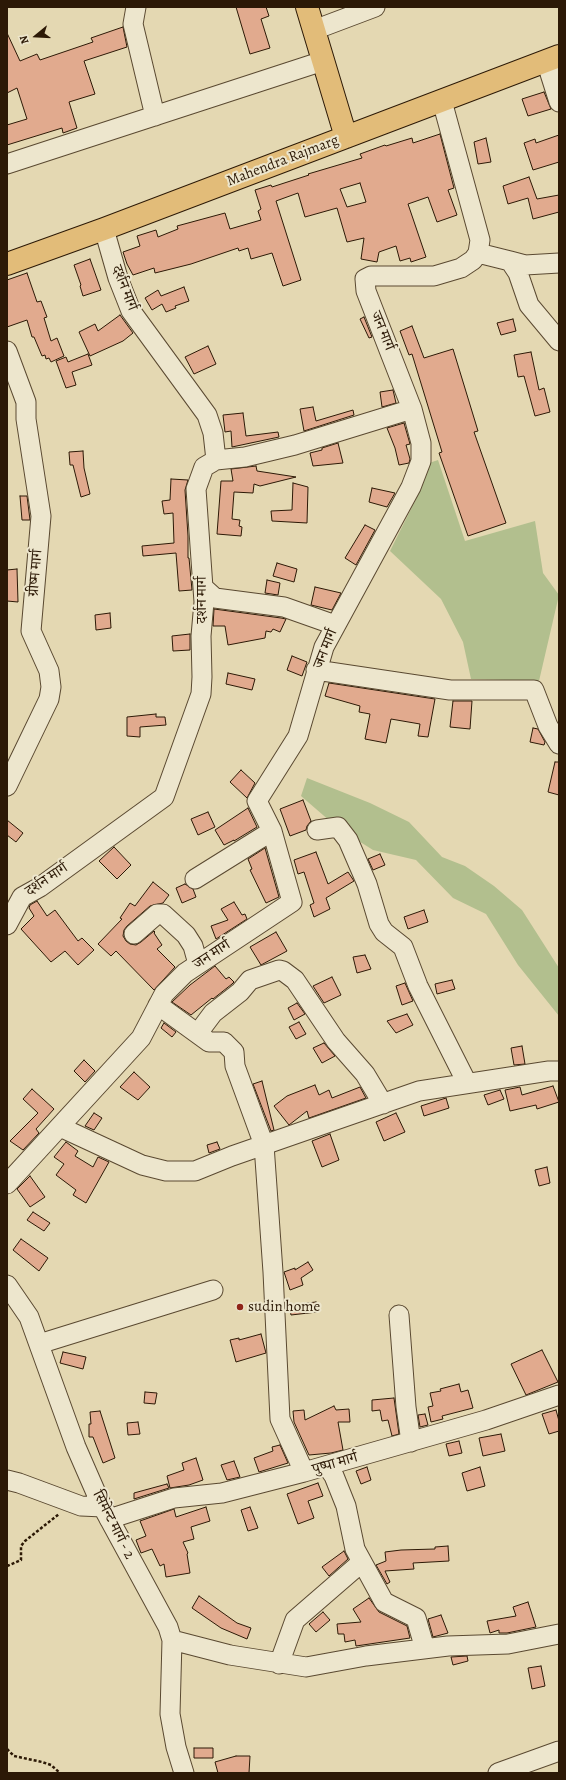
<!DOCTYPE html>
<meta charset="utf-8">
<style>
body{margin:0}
#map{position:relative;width:566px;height:1780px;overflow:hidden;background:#e4d8b2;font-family:Alegreya,serif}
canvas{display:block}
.frame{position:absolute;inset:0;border:8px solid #2c1906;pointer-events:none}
.north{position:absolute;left:16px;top:16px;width:40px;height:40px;-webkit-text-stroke:3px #ede6cd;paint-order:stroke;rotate:252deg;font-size:11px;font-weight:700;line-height:16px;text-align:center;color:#2c1906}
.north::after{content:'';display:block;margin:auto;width:14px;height:18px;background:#2c1906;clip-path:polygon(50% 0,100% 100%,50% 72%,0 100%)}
</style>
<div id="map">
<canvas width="566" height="1780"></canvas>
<div class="frame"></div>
<div class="north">N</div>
</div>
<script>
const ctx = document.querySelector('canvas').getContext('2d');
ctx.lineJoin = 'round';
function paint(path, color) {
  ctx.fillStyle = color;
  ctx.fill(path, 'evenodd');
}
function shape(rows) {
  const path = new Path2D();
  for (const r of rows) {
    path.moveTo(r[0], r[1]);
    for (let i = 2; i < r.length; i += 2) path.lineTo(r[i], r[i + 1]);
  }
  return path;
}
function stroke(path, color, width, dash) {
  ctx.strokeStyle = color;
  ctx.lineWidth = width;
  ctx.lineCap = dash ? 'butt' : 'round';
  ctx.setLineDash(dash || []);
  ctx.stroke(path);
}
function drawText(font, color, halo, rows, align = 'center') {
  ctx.font = font + ' Alegreya,"Noto Serif Devanagari",serif';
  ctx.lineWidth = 4;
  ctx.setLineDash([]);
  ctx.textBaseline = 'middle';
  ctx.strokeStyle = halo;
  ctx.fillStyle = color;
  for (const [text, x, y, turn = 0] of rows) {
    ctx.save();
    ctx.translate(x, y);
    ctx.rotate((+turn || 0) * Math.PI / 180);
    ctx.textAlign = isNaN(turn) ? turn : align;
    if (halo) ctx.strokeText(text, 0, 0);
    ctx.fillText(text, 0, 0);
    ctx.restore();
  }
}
paint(shape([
 [438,460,465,541,535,521,543,573,559,595,539,681,471,679,463,642,441,599,390,551,418,495,426,464],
 [307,778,370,803,409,822,442,857,465,866,494,886,522,910,559,968,559,1016,518,965,486,914,453,898,416,860,373,850,338,828,301,796]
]), '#b2bf8e');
const building = shape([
 [236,7,266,7,269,16,261,19,270,48,250,54,236,7],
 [123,27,127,47,84,61,95,94,69,102,77,128,63,133,62,128,7,145,7,125,27,119,17,88,7,93,7,33,20,61,37,54,40,60,93,42,91,38,123,27],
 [544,92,551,109,528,116,522,99,544,92],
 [440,134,454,188,448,190,457,215,437,222,428,197,408,204,426,257,411,262,410,258,400,261,396,246,379,252,377,262,361,259,364,238,347,242,337,208,305,217,298,193,276,201,301,280,283,286,272,253,251,259,248,248,239,251,238,248,191,264,155,273,154,268,133,275,127,264,123,252,140,246,137,236,156,230,158,237,178,229,177,226,225,213,230,229,261,220,258,211,261,209,255,190,271,185,272,187,309,175,308,174,362,158,360,154,385,145,386,146,412,138,413,143,440,134],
 [360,183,366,202,347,207,340,189,360,183],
 [559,135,559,162,533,170,524,143,535,139,536,143,559,135],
 [486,138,491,162,478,164,474,142,486,138],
 [529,177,537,199,559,195,559,212,533,219,528,198,508,204,503,186,529,177],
 [90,259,101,290,83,296,80,286,81,285,74,265,90,259],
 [27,273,37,302,41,301,47,317,44,318,51,341,57,338,64,356,51,362,49,358,46,359,45,355,42,356,34,337,32,337,27,320,7,327,7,280,27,273],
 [184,287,189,301,175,306,176,308,166,312,162,304,152,310,145,298,158,290,161,296,184,287],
 [120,315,133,333,123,341,90,356,79,332,95,324,98,331,120,315],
 [364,317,372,337,369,338,360,319,364,317],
 [513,319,516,331,501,335,497,323,513,319],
 [412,326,424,358,453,349,478,431,474,432,506,523,468,536,439,453,442,452,412,354,409,355,400,331,412,326],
 [208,346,216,364,194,374,185,357,208,346],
 [531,352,539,390,544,388,550,412,535,416,524,376,518,377,514,355,531,352],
 [88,354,92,365,72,372,76,385,66,388,56,361,66,357,68,362,88,354],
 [393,390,396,403,382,407,380,392,393,390],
 [313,407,316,421,353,410,354,415,304,431,300,409,313,407],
 [243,413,246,436,278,432,279,437,232,447,231,431,225,432,223,415,243,413],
 [404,423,410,444,406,445,410,459,409,463,399,465,395,448,387,428,404,423],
 [338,443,343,463,313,466,310,453,322,450,322,448,338,443],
 [83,451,84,468,90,494,81,497,73,465,70,465,69,452,83,451],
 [256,466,257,471,296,477,260,486,254,484,253,493,234,492,232,519,240,520,239,526,242,527,241,536,217,534,221,481,233,481,231,469,256,466],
 [171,479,188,480,185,490,188,536,188,558,189,558,192,590,179,591,176,553,143,556,142,546,174,543,173,513,164,514,162,501,170,500,171,479],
 [293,483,308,487,307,523,272,521,271,511,292,510,293,483],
 [372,488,395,493,387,507,369,502,372,488],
 [20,496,27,496,30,520,22,520,20,496],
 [365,525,375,530,356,565,345,558,365,525],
 [277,563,297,569,294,582,273,576,277,563],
 [17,569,18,602,7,601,7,570,17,569],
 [267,580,280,583,278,595,265,593,267,580],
 [315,587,341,593,332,610,311,605,315,587],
 [214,609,281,618,286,619,280,632,273,629,271,632,266,631,265,638,228,645,225,626,213,626,214,609],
 [110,613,111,628,96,630,95,615,110,613],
 [190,634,190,650,173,651,172,636,190,634],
 [292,656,307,662,302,676,287,670,292,656],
 [228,673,255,679,252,690,226,684,228,673],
 [329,683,435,699,428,737,418,736,420,724,391,719,386,743,365,739,370,714,359,712,360,706,325,696,329,683],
 [453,701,472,701,470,729,450,727,453,701],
 [156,714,156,717,165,717,166,725,140,727,140,737,127,736,127,717,156,714],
 [533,728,538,729,545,742,544,745,530,742,533,728],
 [555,762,559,762,559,795,548,792,555,762],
 [241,770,255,783,247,798,230,782,241,770],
 [303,800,311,821,307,826,306,830,290,836,280,809,303,800],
 [248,808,257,827,234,841,234,840,224,845,215,830,248,808],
 [208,812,215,827,198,835,191,819,208,812],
 [7,820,23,833,16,842,7,835,7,820],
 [114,847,131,865,117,879,99,861,114,847],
 [265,848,279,897,266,903,250,870,252,869,248,859,265,848],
 [316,852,328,884,348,872,354,881,326,898,330,909,314,917,310,905,314,903,304,872,298,874,294,860,316,852],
 [380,854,385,865,373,870,368,859,380,854],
 [153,882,169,895,163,903,150,906,127,926,124,930,123,936,126,941,130,944,136,945,141,942,154,931,155,932,154,933,162,945,157,949,175,967,154,990,116,951,111,956,98,944,122,919,120,918,130,903,135,906,153,882],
 [185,884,193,889,196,897,182,903,176,888,185,884],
 [37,901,47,916,55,910,78,941,82,938,94,950,78,965,65,951,51,962,21,929,34,916,29,908,30,905,37,901],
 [234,902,242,915,245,914,247,919,216,939,211,926,228,920,221,909,234,902],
 [424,910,428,922,408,929,404,917,424,910],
 [276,932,287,951,261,965,250,947,276,932],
 [365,955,371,969,357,973,353,957,365,955],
 [215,966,226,979,229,977,234,982,232,984,213,999,212,998,191,1015,172,1002,190,985,215,966],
 [332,977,341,995,324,1003,313,986,332,977],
 [452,980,455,989,437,994,435,984,452,980],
 [405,983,413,1001,402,1005,396,986,405,983],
 [297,1003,305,1014,294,1020,288,1008,297,1003],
 [407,1014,413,1025,396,1033,387,1021,407,1014],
 [299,1022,306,1034,296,1039,289,1027,299,1022],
 [164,1023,176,1032,172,1037,161,1028,164,1023],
 [324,1043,335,1056,322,1063,313,1048,324,1043],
 [522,1046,525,1064,514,1065,511,1048,522,1046],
 [84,1060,95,1071,85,1082,74,1071,84,1060],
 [134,1072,150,1087,138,1100,120,1087,134,1072],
 [262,1081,274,1130,271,1131,253,1084,262,1081],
 [315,1085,319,1095,329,1090,332,1098,360,1087,366,1098,309,1118,307,1111,289,1125,274,1106,287,1096,315,1085],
 [553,1086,559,1102,537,1109,536,1105,510,1111,505,1090,520,1087,522,1095,553,1086],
 [32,1089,54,1109,36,1129,39,1133,23,1150,10,1141,38,1113,23,1099,32,1089],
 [500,1090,504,1099,488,1105,484,1095,500,1090],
 [446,1098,449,1108,424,1116,421,1106,446,1098],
 [94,1113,102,1118,94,1130,85,1126,94,1113],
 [396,1113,405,1132,384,1141,376,1122,396,1113],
 [330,1134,339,1160,322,1167,312,1141,330,1134],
 [66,1142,78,1151,75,1156,93,1167,98,1157,109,1162,86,1203,73,1195,76,1190,56,1175,64,1164,54,1157,66,1142],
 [217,1142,220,1149,209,1153,207,1145,217,1142],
 [547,1167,550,1183,539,1186,535,1170,547,1167],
 [30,1176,45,1197,30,1207,17,1189,30,1176],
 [33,1212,50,1223,44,1231,27,1220,33,1212],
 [21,1239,48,1258,39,1271,13,1250,21,1239],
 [308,1262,313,1270,301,1278,303,1285,290,1290,284,1272,295,1268,295,1270,308,1262],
 [316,1302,317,1312,291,1315,289,1305,316,1302],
 [261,1334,266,1353,236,1362,230,1340,239,1338,239,1340,261,1334],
 [542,1350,558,1382,526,1395,511,1364,542,1350],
 [63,1352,86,1357,83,1369,60,1363,63,1352],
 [459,1384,461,1392,468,1390,473,1408,442,1416,443,1419,431,1422,428,1407,433,1406,430,1393,441,1391,440,1389,459,1384],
 [145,1392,157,1393,155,1404,144,1403,145,1392],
 [394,1398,399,1434,392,1436,388,1420,382,1421,380,1410,372,1411,372,1400,394,1398],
 [334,1406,336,1410,349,1409,350,1422,338,1422,343,1450,331,1453,309,1455,294,1422,293,1411,304,1410,305,1420,334,1406],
 [556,1410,559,1421,559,1431,549,1434,542,1414,556,1410],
 [100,1411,115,1458,103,1463,93,1437,89,1437,89,1424,91,1424,90,1412,100,1411],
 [425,1414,428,1425,420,1427,418,1415,425,1414],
 [138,1422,140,1434,128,1435,127,1423,138,1422],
 [501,1434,505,1451,483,1456,479,1438,501,1434],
 [459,1441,462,1453,449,1456,446,1444,459,1441],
 [280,1445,288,1463,259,1472,254,1458,273,1451,272,1447,280,1445],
 [196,1458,203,1480,189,1485,170,1488,167,1476,184,1470,182,1463,196,1458],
 [234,1461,240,1477,227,1480,221,1465,234,1461],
 [367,1467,371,1480,361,1484,356,1471,367,1467],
 [480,1467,485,1486,467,1491,462,1473,480,1467],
 [318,1483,323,1496,308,1501,314,1518,298,1524,287,1494,318,1483],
 [167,1484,169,1488,134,1499,134,1493,167,1484],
 [206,1507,210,1521,191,1527,194,1539,183,1542,188,1553,187,1554,190,1573,166,1577,164,1564,160,1566,152,1549,141,1553,136,1540,146,1536,140,1521,174,1509,176,1517,206,1507],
 [250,1507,258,1528,248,1531,241,1510,250,1507],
 [448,1546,449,1561,413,1563,414,1569,385,1571,390,1582,387,1584,376,1565,386,1561,385,1552,401,1550,435,1549,435,1547,448,1546],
 [344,1551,348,1559,329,1576,322,1567,344,1551],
 [199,1596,237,1623,251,1628,247,1639,221,1628,192,1608,199,1596],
 [369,1598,379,1612,407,1626,410,1638,356,1646,355,1640,345,1642,344,1634,338,1634,337,1624,361,1622,353,1609,369,1598],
 [528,1602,536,1627,507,1633,499,1633,499,1630,490,1633,487,1621,516,1616,513,1607,528,1602],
 [323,1612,330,1620,316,1632,309,1624,323,1612],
 [441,1615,448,1633,433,1637,428,1619,441,1615],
 [467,1656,468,1661,453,1665,451,1657,467,1656],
 [541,1666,545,1686,532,1689,528,1668,541,1666],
 [194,1748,213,1748,213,1758,194,1758,194,1748],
 [236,1756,250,1756,249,1773,218,1773,215,1762,236,1756]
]);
paint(building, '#e1aa8e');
stroke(building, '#2c1906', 1);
const minor = shape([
 [136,7,133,24,155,116],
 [314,30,375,7],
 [546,61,559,102],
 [7,164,323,61],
 [478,253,510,261,518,273,529,305,559,341],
 [510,261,525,265,559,263],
 [7,351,26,402,26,419,41,516,31,631,49,671,51,687,49,699,7,786],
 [216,460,245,457,295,445,412,409],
 [204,588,215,598,284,607,335,625],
 [316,670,450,690,534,690,548,726,559,744],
 [317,830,338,827,348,840,367,884,379,924,384,932,403,947,418,986,467,1083],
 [195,879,272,831],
 [7,925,22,897,40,887,164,797,201,694,202,677,201,636,204,602,196,489,204,467,216,460,213,433,207,415,131,311,118,278,104,229],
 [134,934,157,914,163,914,186,935,193,946,198,964],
 [158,1005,209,1042,224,1042,234,1052,235,1066,264,1145,273,1272,280,1419,304,1472],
 [198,1033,213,1013,240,992,250,980,279,970,283,971,295,980,336,1041,365,1074,383,1104],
 [60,1127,142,1165,166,1171,195,1171,232,1156,419,1091,549,1071,559,1071],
 [7,1184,141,1038,164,994,185,973,292,902,272,831,257,801,298,736,324,647,411,487,421,461,421,443,412,409,366,291,365,279,371,276,434,276,461,268,473,260,478,253,480,240,442,101],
 [7,1285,29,1317,76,1447,100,1502,168,1627,172,1640,170,1714,176,1747,184,1773],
 [399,1315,406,1407,411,1442],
 [39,1344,213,1290],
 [327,1466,334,1476,346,1506,355,1549,384,1602,416,1618,425,1649],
 [7,1480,19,1483,81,1506,103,1507],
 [109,1519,174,1498,222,1493,304,1472,486,1420,559,1395],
 [172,1640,230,1655,306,1667,366,1656,448,1646,508,1644,559,1634],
 [279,1664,295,1620,362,1562],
 [498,1773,559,1751]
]);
const highway = shape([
 [307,7,346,137],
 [7,264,104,229,559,56]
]);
stroke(minor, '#5a4931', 21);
stroke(highway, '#2c1906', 24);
stroke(shape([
 [7,1566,21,1560,21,1546,25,1541,59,1514],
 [7,1749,14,1756,42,1762,51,1765,60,1773]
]), '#2c1906', 2.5, [3, 2]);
stroke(minor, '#ede6cd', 19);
stroke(highway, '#e2bc79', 22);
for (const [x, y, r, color] of [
 [240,1307,4,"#8f2418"]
]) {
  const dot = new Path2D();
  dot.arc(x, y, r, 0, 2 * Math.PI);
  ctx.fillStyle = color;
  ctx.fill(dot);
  stroke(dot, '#ede6cd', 1.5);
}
drawText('15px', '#2c1906', '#ede6cd', [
 ["Mahendra Rajmarg",283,161,-21],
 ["दर्शन मार्ग",124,288,69],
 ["जन मार्ग",382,331,68],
 ["ग्रीष्म मार्ग",36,573,-85],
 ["दर्शन मार्ग",202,600,-90],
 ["जन मार्ग",326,649,-68],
 ["दर्शन मार्ग",47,880,-34],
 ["जन मार्ग",212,955,-33],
 ["पुष्पा मार्ग",335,1464,-16],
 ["सिमेन्ट मार्ग - 2",113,1525,63]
]);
drawText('15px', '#2c1906', '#ede6cd', [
 ["sudin home",248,1307]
], 'left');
</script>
